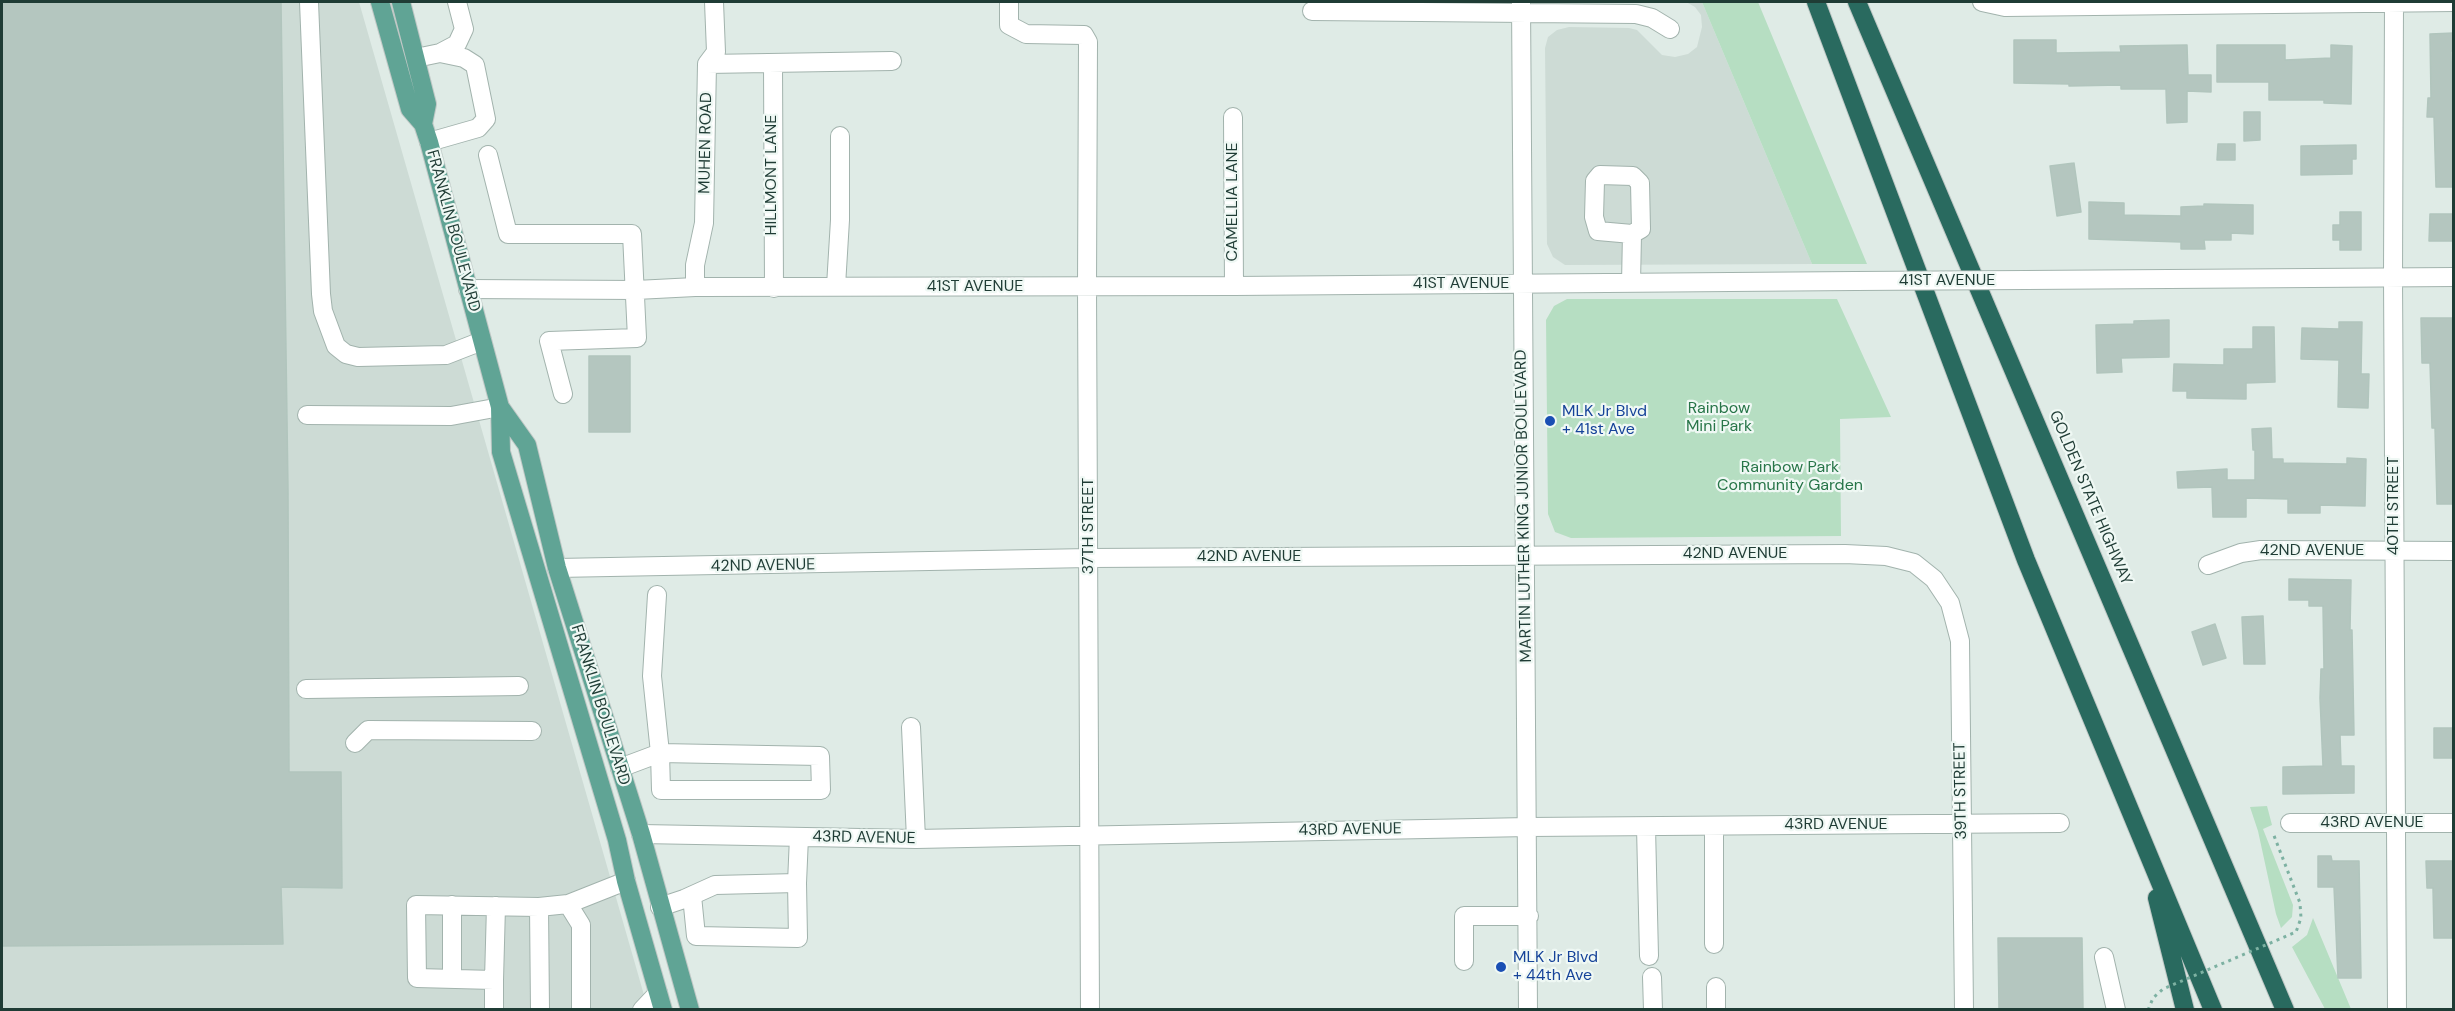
<!DOCTYPE html>
<style>
body{margin:0}
#map{position:relative;width:2455px;height:1011px;overflow:hidden;background:#dfebe6;font-family:"DM Sans",sans-serif}
canvas{display:block}
.frame{position:absolute;inset:0;border:3px solid #1f3c35;pointer-events:none}
</style>
<div id="map">
<canvas width="2455" height="1011"></canvas>
<div class="frame"></div>
</div>
<script>
const ctx = document.querySelector('canvas').getContext('2d');
ctx.lineJoin = 'round';
function paint(path, color) {
  ctx.fillStyle = color;
  ctx.fill(path, 'evenodd');
}
function shape(rows) {
  const path = new Path2D();
  for (const r of rows) {
    path.moveTo(r[0], r[1]);
    for (let i = 2; i < r.length; i += 2) path.lineTo(r[i], r[i + 1]);
  }
  return path;
}
function stroke(path, color, width, dash) {
  ctx.strokeStyle = color;
  ctx.lineWidth = width;
  ctx.lineCap = dash ? 'butt' : 'round';
  ctx.setLineDash(dash || []);
  ctx.stroke(path);
}
function drawText(font, color, halo, rows, align = 'center') {
  ctx.font = font + ' "DM Sans",sans-serif';
  ctx.lineWidth = 4.5;
  ctx.setLineDash([]);
  ctx.textBaseline = 'middle';
  ctx.strokeStyle = halo;
  ctx.fillStyle = color;
  for (const [text, x, y, turn = 0] of rows) {
    ctx.save();
    ctx.translate(x, y);
    ctx.rotate((+turn || 0) * Math.PI / 180);
    ctx.textAlign = isNaN(turn) ? turn : align;
    if (halo) ctx.strokeText(text, 0, 0);
    ctx.fillText(text, 0, 0);
    ctx.restore();
  }
}
paint(shape([
 [2,2,359,2,648,1009,2,1010],
 [1686,2,1702,2,1812,264,1565,265,1553,257,1547,244,1545,48,1548,37,1557,30,1569,27,1629,28,1637,30,1662,55,1675,57,1688,54,1697,47,1702,27,1701,15,1695,7]
]), '#cddbd5');
paint(shape([
 [1702,2,1758,2,1867,264,1812,264],
 [1567,299,1837,299,1891,417,1840,419,1841,536,1571,538,1555,532,1548,514,1546,320,1554,306],
 [2267,806,2272,825,2263,829,2293,905,2292,917,2281,928,2276,914,2258,831,2250,807],
 [2313,918,2351,1009,2325,1009,2292,947,2307,935]
]), '#b6dec2');
const building = shape([
 [2,2,281,2,288,489,289,772,341,772,342,888,281,887,283,944,2,946,2,2],
 [2454,33,2454,51,2451,51,2454,187,2436,187,2434,117,2427,117,2428,98,2431,98,2430,34,2454,33],
 [2014,40,2056,40,2056,53,2121,52,2120,46,2187,45,2188,75,2211,75,2211,92,2187,91,2187,122,2167,123,2166,89,2121,89,2121,85,2069,86,2069,84,2014,83,2014,40],
 [2217,45,2285,45,2285,60,2331,58,2331,45,2352,46,2351,104,2324,103,2324,100,2269,100,2269,82,2217,82,2217,45],
 [2244,112,2260,112,2260,140,2244,141,2244,112],
 [2218,144,2235,144,2235,160,2217,160,2218,144],
 [2356,145,2356,159,2352,159,2352,174,2301,175,2301,146,2356,145],
 [2074,163,2081,212,2057,216,2050,166,2074,163],
 [2089,202,2124,203,2124,215,2181,216,2181,207,2204,206,2204,204,2253,205,2253,234,2231,233,2231,240,2204,240,2205,249,2181,249,2181,242,2089,239,2089,202],
 [2340,212,2361,212,2361,250,2340,250,2340,240,2333,240,2333,225,2340,225,2340,212],
 [2430,214,2454,214,2454,241,2429,241,2430,214],
 [2421,318,2452,318,2454,504,2437,504,2435,428,2432,428,2430,363,2422,363,2421,318],
 [2169,320,2169,357,2121,358,2122,372,2097,373,2096,325,2134,324,2134,321,2169,320],
 [2339,322,2362,322,2361,374,2369,374,2368,408,2338,407,2339,360,2301,359,2302,328,2339,329,2339,322],
 [2253,327,2274,327,2275,382,2246,383,2246,399,2187,398,2187,391,2173,391,2174,364,2224,365,2224,349,2253,349,2253,327],
 [589,356,630,356,630,432,589,432,589,356],
 [2271,428,2272,459,2283,459,2283,463,2347,464,2347,458,2366,459,2365,506,2320,505,2320,513,2288,513,2288,499,2246,498,2246,517,2213,517,2212,487,2178,488,2177,472,2227,469,2227,480,2255,480,2255,450,2253,450,2252,429,2271,428],
 [2289,579,2351,580,2350,630,2352,630,2354,735,2340,735,2341,766,2354,766,2354,793,2283,794,2283,767,2323,766,2320,698,2321,669,2324,669,2323,606,2309,606,2309,600,2289,600,2289,579],
 [2263,616,2265,664,2244,664,2242,617,2263,616],
 [2215,624,2226,658,2203,665,2192,632,2215,624],
 [2434,728,2454,728,2454,758,2434,758,2434,728],
 [2318,856,2331,856,2332,861,2359,861,2361,978,2338,978,2334,887,2318,887,2318,856],
 [2426,861,2454,861,2454,938,2434,938,2433,888,2427,888,2426,861],
 [1998,938,2082,938,2083,1010,1999,1010,1998,938]
]);
paint(building, '#b4c6bf');
stroke(building, '#b1c5bd', 1.5);
const minor = shape([
 [309,2,321,294,323,311,336,346,346,354,358,357,446,355,482,341],
 [1009,2,1009,25,1026,34,1084,35,1088,42,1087,287,1090,1010],
 [1521,2,1528,1010],
 [1982,2,2005,7,2454,2],
 [2394,2,2393,277,2397,1010],
 [1312,11,1636,14,1652,18,1670,29],
 [440,53,457,44,464,29,457,2],
 [416,58,440,53,464,58,475,65,486,119,478,128,429,142],
 [773,63,774,288],
 [707,64,892,61],
 [1233,117,1234,286],
 [488,155,508,234,632,234,637,338,549,341,563,394],
 [2026,280,2454,277],
 [1631,283,1632,234,1598,231,1594,217,1595,181,1600,175,1633,176,1640,183,1641,229,1632,234],
 [836,286,840,220,840,136],
 [695,287,695,265,704,223,707,64,716,52,714,2],
 [468,289,636,290,695,287,1234,286,1855,281],
 [307,415,451,416,500,407],
 [2208,565,2241,553,2261,550,2454,551],
 [557,568,1089,558,1845,554,1886,556,1914,563,1934,579,1950,603,1960,641,1964,1010],
 [306,689,519,686],
 [911,727,916,839],
 [355,743,368,730,532,731],
 [660,753,820,756,821,790,661,790,660,753],
 [620,768,660,753,652,676,657,595],
 [2290,823,2454,823],
 [1646,827,1649,956],
 [641,834,916,839,1528,827,2060,823],
 [692,896,696,936,798,938,797,883],
 [568,904,581,925,581,1010],
 [452,905,452,978],
 [539,907,540,1010],
 [660,907,684,899,715,885,797,883,799,837],
 [1714,944,1714,826],
 [2104,957,2116,1010],
 [1464,961,1464,916,1529,916],
 [1652,977,1653,1010],
 [494,980,496,906],
 [494,1010,494,980,417,978,416,905,539,907,568,904,626,881],
 [642,1010,658,993],
 [1716,1010,1716,987]
]);
const major = shape([
 [380,2,410,109,423,124,429,142,500,407,501,452,617,840,626,881,663,1010],
 [401,2,427,104,423,124],
 [500,407,527,445,557,568,641,834,690,1010]
]);
const highway = shape([
 [1816,2,2026,560,2213,1010],
 [1857,2,2285,1010],
 [2157,898,2185,1010]
]);
stroke(minor, '#a2b3ad', 20);
stroke(major, '#c0c8c6', 20);
stroke(highway, '#c0c8c6', 20);
stroke(minor, '#fff', 18);
stroke(major, '#60a495', 18);
stroke(highway, '#296a5f', 18);
const minorBridge = shape([
 [1855,281,2026,280]
]);
stroke(minorBridge, '#a2b3ad', 20, []);
stroke(shape([
 [2148,1010,2153,998,2163,989,2296,932,2301,918,2300,903,2273,833]
]), '#7db1a2', 3, [3, 4.5]);
stroke(minorBridge, '#fff', 18);
for (const [x, y, r, color] of [
 [1550,421,6,"#1a4fb4"],
 [1501,967,6,"#1a4fb4"]
]) {
  const dot = new Path2D();
  dot.arc(x, y, r, 0, 2 * Math.PI);
  ctx.fillStyle = color;
  ctx.fill(dot);
  stroke(dot, '#eff8f4', 2);
}
drawText('16px', '#1f3c35', '#eff8f4', [
 ["MUHEN ROAD",706,143,-89],
 ["HILLMONT LANE",772,175,-90],
 ["CAMELLIA LANE",1233,202,-90],
 ["FRANKLIN BOULEVARD",453,231,75],
 ["41ST AVENUE",1947,281],
 ["41ST AVENUE",1461,284],
 ["41ST AVENUE",975,287],
 ["GOLDEN STATE HIGHWAY",2090,498,67],
 ["MARTIN LUTHER KING JUNIOR BOULEVARD",1524,506,-91],
 ["40TH STREET",2394,506,-90],
 ["37TH STREET",1089,526,-90],
 ["42ND AVENUE",2312,551],
 ["42ND AVENUE",1735,554],
 ["42ND AVENUE",1249,557],
 ["42ND AVENUE",763,566,-1],
 ["FRANKLIN BOULEVARD",600,705,73],
 ["39TH STREET",1961,791,-91],
 ["43RD AVENUE",2372,823],
 ["43RD AVENUE",1836,825],
 ["43RD AVENUE",1350,830,-1],
 ["43RD AVENUE",864,838,1]
]);
drawText('16px', '#277548', '#eff8f4', [
 ["Rainbow",1719,409],
 ["Mini Park",1719,427],
 ["Rainbow Park",1790,468],
 ["Community Garden",1790,486]
]);
drawText('16px', '#164399', '#eff8f4', [
 ["MLK Jr Blvd",1562,412],
 ["+ 41st Ave",1562,430],
 ["MLK Jr Blvd",1513,958],
 ["+ 44th Ave",1513,976]
], 'left');
</script>
